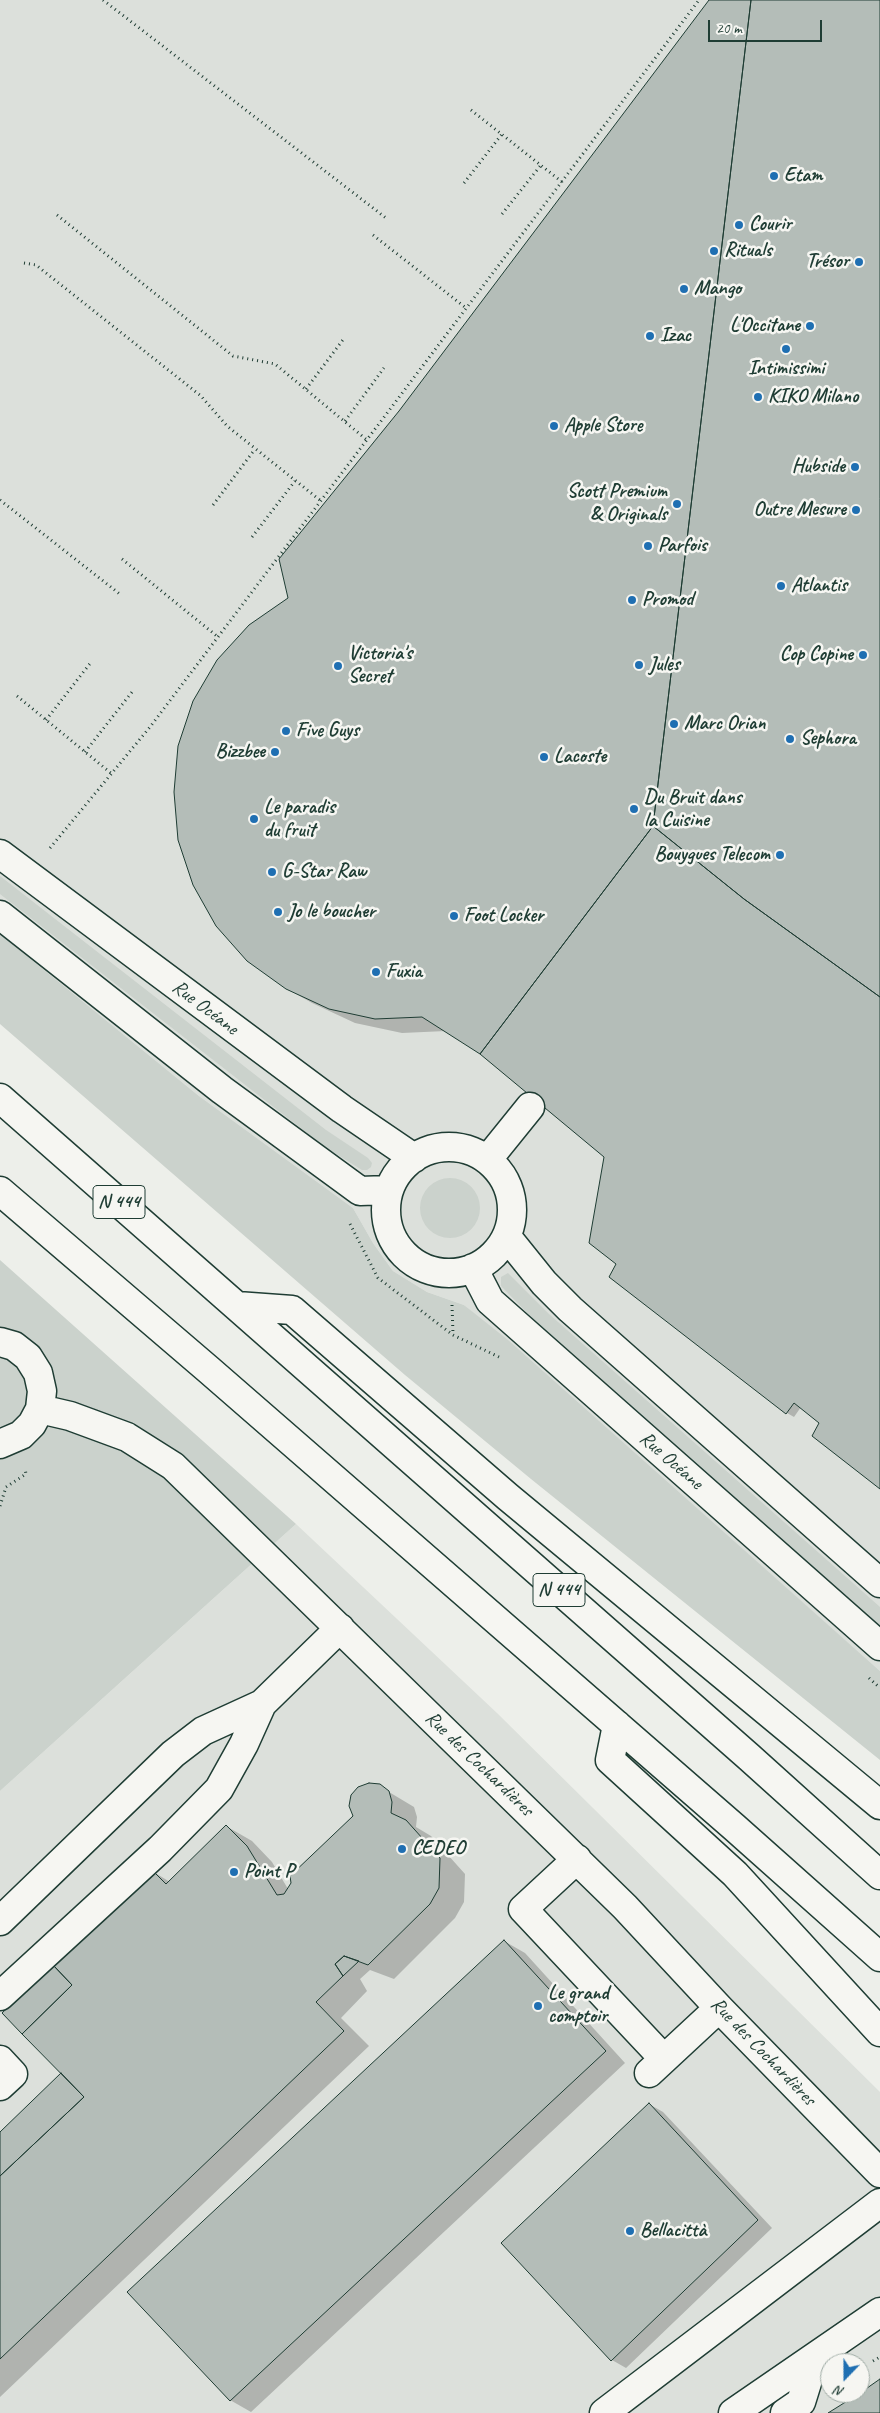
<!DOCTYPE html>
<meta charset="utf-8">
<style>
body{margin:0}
#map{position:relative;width:880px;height:2413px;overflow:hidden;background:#edefea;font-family:Caveat,sans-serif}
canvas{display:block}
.north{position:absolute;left:820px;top:2353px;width:50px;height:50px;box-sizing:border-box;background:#f6f6f2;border:1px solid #a0aca6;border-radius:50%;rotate:202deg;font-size:14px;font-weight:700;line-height:20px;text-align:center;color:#1f3d34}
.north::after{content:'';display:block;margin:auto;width:18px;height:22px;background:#1f6fb2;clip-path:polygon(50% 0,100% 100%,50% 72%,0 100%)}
.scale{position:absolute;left:708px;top:20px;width:114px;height:22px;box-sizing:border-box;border:2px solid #1f3d34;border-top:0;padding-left:6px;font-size:15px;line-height:18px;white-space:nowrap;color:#1f3d34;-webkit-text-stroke:4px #f6f6f2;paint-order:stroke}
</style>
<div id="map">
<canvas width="880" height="2413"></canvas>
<div class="north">N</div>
<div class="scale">20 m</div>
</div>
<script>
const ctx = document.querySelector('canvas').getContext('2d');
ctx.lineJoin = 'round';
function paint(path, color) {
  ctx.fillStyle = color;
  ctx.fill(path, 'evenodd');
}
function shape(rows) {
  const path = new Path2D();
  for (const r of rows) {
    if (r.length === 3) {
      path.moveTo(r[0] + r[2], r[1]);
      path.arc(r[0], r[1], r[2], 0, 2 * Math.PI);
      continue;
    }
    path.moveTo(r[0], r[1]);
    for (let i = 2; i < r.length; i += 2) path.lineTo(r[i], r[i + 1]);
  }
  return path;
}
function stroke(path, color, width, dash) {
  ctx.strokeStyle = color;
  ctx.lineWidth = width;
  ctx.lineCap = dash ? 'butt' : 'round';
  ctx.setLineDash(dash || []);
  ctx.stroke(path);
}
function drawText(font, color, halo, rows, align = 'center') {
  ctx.font = font + ' Caveat,sans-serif';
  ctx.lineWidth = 5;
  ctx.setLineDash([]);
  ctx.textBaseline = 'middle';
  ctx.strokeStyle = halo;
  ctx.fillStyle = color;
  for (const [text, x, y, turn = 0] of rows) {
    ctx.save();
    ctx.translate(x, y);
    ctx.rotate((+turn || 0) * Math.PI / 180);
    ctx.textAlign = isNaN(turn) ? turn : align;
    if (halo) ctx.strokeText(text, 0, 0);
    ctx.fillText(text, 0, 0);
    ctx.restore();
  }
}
paint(shape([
 [0,0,880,0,880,1671,464,1305,427,1292,393,1271,373,1243,353,1208,199,1096,0,934],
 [296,1524,497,1713,880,2092,880,2413,0,2413,0,1791],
 [830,2363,860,2363,860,2393,830,2393]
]), '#dce0db');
paint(shape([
 [0,876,326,1130,368,1158,372,1163,371,1167,367,1170,362,1170,325,1147,0,894],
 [0,934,199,1096,353,1208,373,1243,393,1271,427,1292,464,1305,508,1340,880,1671,880,1760,531,1479,405,1375,0,1024],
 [450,1208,30],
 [0,1260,296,1524,0,1791],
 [508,1273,549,1314,880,1607,880,1627,550,1336,501,1286,501,1277]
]), '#cbd2cc');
paint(shape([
 [710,0,880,0,880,1488,821,1423,801,1407,794,1417,787,1413,611,1277,617,1263,605,1156,480,1053,446,1031,402,1033,355,1023,312,1003,286,988,289,598,400,411],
 [379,1786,414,1807,417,1817,416,1827,431,1836,465,1874,464,1902,455,1918,394,1979,370,1970,360,1979,367,1991,341,2018,369,2046,0,2397,0,2134,63,2073,152,1871,170,1882,226,1826,252,1841,272,1862,288,1889],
 [504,1941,525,1953,625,2063,251,2412,230,2400],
 [649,2104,663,2112,772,2228,626,2368,612,2360]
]), '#0003');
const building = shape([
 [709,0,751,0,653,826,480,1054,422,1017,375,1019,329,1009,286,989,247,961,216,926,193,885,178,840,174,792,178,746,193,701,217,660,249,625,288,598,279,559,399,411,709,0],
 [751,0,880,0,880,997,744,899,653,826,751,0],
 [653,826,744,899,880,997,880,1489,812,1436,819,1423,794,1403,786,1414,609,1277,616,1264,589,1243,604,1157,480,1054,653,826],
 [369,1783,380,1784,389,1791,392,1802,391,1813,406,1820,440,1858,439,1888,430,1904,368,1965,344,1956,335,1964,343,1976,316,2002,344,2031,0,2359,0,2176,84,2097,22,2034,72,1985,53,1965,152,1870,166,1884,226,1825,247,1846,277,1895,284,1894,291,1883,290,1876,353,1816,349,1806,351,1795,358,1787,369,1783],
 [504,1940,606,2051,230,2401,127,2292,504,1940],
 [344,1956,359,1961,343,1976,335,1964,344,1956],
 [53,1965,72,1985,22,2034,2,2013,53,1965],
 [61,2073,84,2097,0,2176,0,2132,61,2073],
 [649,2103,758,2220,611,2361,501,2243,649,2103],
 [880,2379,880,2413,828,2413,860,2393,880,2379]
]);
paint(building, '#b4bdb8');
stroke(building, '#1f3d34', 1);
const minor = shape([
 [0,854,342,1109,414,1158],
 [0,915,222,1090,360,1191,389,1190],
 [449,1210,63],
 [488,1159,530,1107],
 [507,1237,544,1283,570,1309,880,1583],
 [473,1268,490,1301,880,1646],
 [0,1342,14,1346,28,1357,38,1373,42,1391,40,1409,32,1424,21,1435,0,1444],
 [40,1409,70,1416,127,1437,173,1466,625,1907,719,2008,880,2173],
 [577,1859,523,1909,664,2059],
 [0,1921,173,1754,203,1731,262,1704],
 [0,1996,160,1849,219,1789,244,1744,262,1704,340,1628],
 [0,2060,13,2074,0,2086],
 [649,2073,719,2008],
 [604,2413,880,2203],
 [733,2413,880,2312],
 [785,2413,801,2402,815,2357]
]);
const highway = shape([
 [0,1098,749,1757,880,1875],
 [0,1191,209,1370,734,1827,880,1957],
 [237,1306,292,1310,508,1497,880,1805],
 [617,1725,610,1760,735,1874,880,2032]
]);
stroke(minor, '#1f3d34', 31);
stroke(highway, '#1f3d34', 31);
stroke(shape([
 [103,0,386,218],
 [471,110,562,182],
 [464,183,502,134],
 [502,214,541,165],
 [57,215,233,356,275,364,367,440],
 [373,235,466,308],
 [24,263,36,265,201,396,227,426,321,501],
 [306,389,345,337],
 [345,421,384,368],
 [0,500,121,595],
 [213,505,255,449],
 [252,537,295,481],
 [122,559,218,637],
 [17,696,112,774],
 [46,720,92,661],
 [85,752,132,692],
 [50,848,150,727,699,0],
 [350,1224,378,1278,453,1335,499,1357],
 [452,1305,453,1334],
 [0,1506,6,1487,26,1474,25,1469],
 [869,1678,880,1688],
 [873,2361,880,2357]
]), '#1f3d34', 3, [1, 4]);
stroke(minor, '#f6f6f2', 28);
stroke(highway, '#f6f6f2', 28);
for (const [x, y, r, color] of [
 [774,176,5,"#1f6fb2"],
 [739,225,5,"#1f6fb2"],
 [714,251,5,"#1f6fb2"],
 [859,262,5,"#1f6fb2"],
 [684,289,5,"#1f6fb2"],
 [810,326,5,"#1f6fb2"],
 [650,336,5,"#1f6fb2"],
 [786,349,5,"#1f6fb2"],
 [758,397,5,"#1f6fb2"],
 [554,426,5,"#1f6fb2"],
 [855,467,5,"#1f6fb2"],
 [677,504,5,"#1f6fb2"],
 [856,510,5,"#1f6fb2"],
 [648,546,5,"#1f6fb2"],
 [781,586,5,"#1f6fb2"],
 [632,600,5,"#1f6fb2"],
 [863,655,5,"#1f6fb2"],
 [639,665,5,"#1f6fb2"],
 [338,666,5,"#1f6fb2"],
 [674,724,5,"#1f6fb2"],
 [286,731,5,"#1f6fb2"],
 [790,739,5,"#1f6fb2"],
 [275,752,5,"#1f6fb2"],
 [544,757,5,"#1f6fb2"],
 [634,809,5,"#1f6fb2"],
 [254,819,5,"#1f6fb2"],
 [780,855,5,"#1f6fb2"],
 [272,872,5,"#1f6fb2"],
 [278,912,5,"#1f6fb2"],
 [454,916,5,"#1f6fb2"],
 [376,972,5,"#1f6fb2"],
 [402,1849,5,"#1f6fb2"],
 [234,1872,5,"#1f6fb2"],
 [538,2006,5,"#1f6fb2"],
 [630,2231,5,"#1f6fb2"]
]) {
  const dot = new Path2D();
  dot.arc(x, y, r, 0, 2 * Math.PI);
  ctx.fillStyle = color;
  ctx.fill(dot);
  stroke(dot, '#f6f6f2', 2);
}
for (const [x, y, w] of [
 [119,1202,52],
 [559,1590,52]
]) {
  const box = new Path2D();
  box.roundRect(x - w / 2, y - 16.5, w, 33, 4);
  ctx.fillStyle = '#f6f6f2';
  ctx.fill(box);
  stroke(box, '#1f3d34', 1);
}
drawText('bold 19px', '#1f3d34', null, [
 ["N 444",119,1202],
 ["N 444",559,1590]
]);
drawText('bold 20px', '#1f3d34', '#f6f6f2', [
 ["Etam",784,176],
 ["Courir",749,225],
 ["Rituals",724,251],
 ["Trésor",849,262,"right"],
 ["Mango",694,289],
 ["L'Occitane",800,326,"right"],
 ["Izac",660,336],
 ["Intimissimi",786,369,"center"],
 ["KIKO Milano",768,397],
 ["Apple Store",564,426],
 ["Hubside",845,467,"right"],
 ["Scott Premium",667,492,"right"],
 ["& Originals",667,515,"right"],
 ["Outre Mesure",846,510,"right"],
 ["Parfois",658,546],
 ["Atlantis",791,586],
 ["Promod",642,600],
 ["Victoria's",348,654],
 ["Secret",348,677],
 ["Cop Copine",853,655,"right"],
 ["Jules",649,665],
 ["Marc Orian",684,724],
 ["Five Guys",296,731],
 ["Sephora",800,739],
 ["Bizzbee",265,752,"right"],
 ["Lacoste",554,757],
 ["Du Bruit dans",644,798],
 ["la Cuisine",644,821],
 ["Le paradis",264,808],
 ["du fruit",264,831],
 ["Bouygues Telecom",770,855,"right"],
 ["G-Star Raw",282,872],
 ["Jo le boucher",288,912],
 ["Foot Locker",464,916],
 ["Fuxia",386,972],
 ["CEDEO",412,1849],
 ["Point P",244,1872],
 ["Le grand",548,1994],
 ["comptoir",548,2017],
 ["Bellacittà",640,2231]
], 'left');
drawText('20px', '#1f3d34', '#f6f6f2', [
 ["Rue Océane",205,1008,37],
 ["Rue Océane",671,1461,41],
 ["Rue des Cochardières",479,1764,44],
 ["Rue des Cochardières",763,2052,46]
]);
</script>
